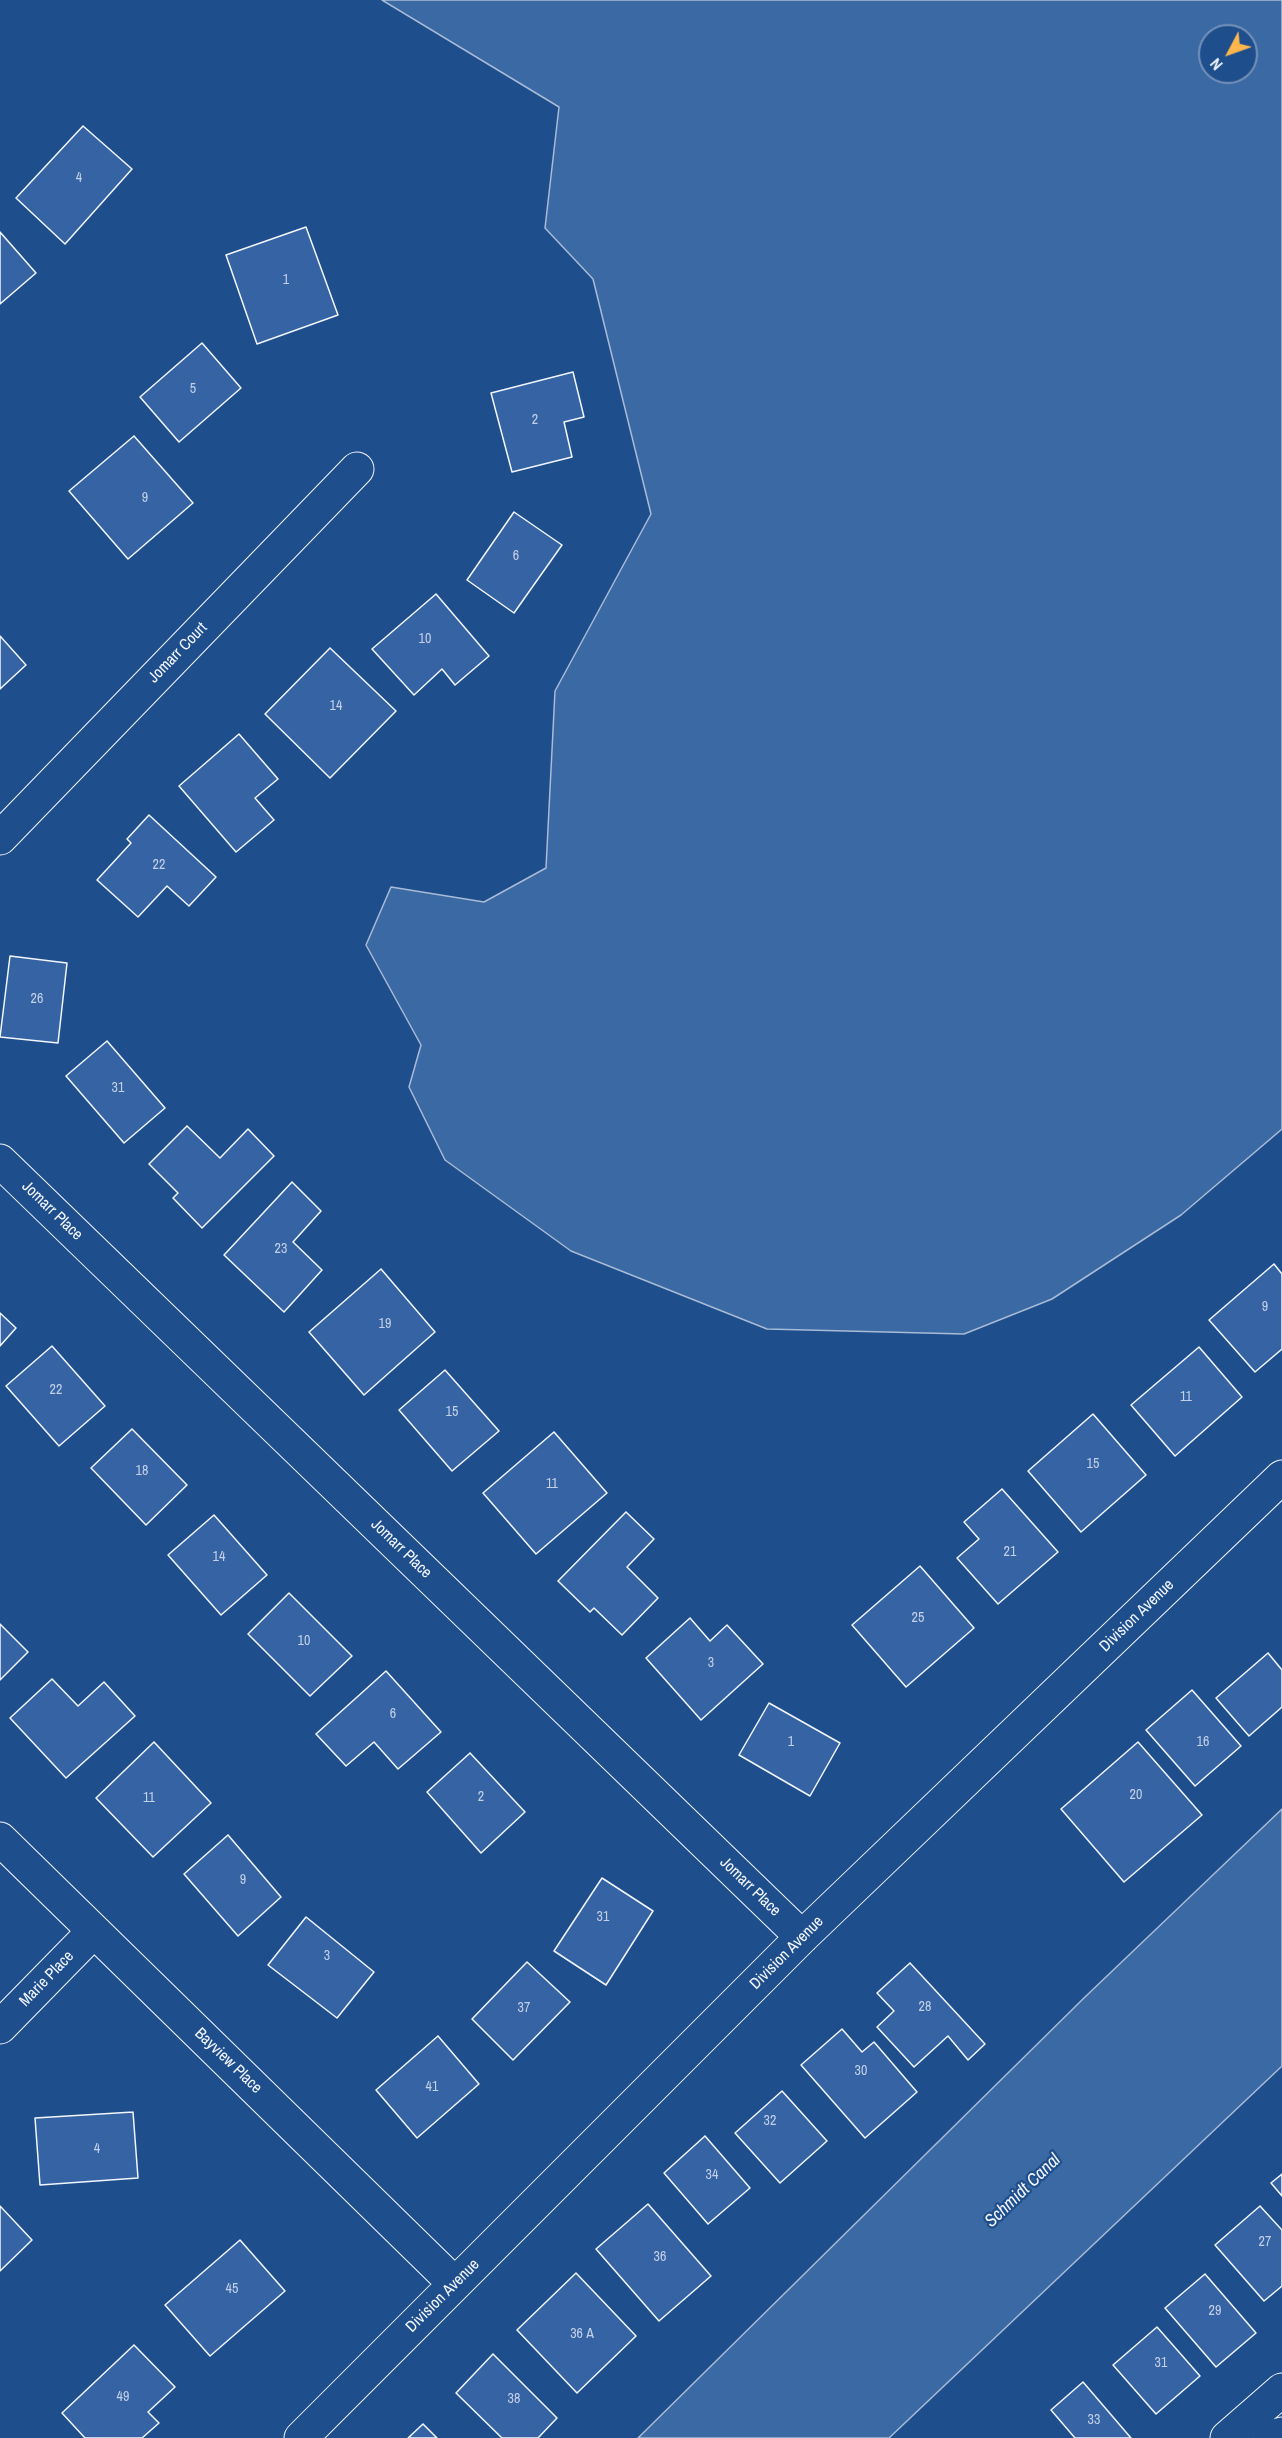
<!DOCTYPE html>
<style>
body{margin:0}
#map{position:relative;width:1282px;height:2438px;overflow:hidden;background:#1f4e8c;font-family:"Archivo Narrow",sans-serif}
canvas{display:block}
.north{position:absolute;left:1198px;top:24px;width:60px;height:60px;box-sizing:border-box;background:#1f4e8c;border:2px solid #7391ba;border-radius:50%;rotate:229deg;font-size:16px;font-weight:700;line-height:24px;text-align:center;color:#f2f6ff}
.north::after{content:'';display:block;margin:auto;width:21px;height:27px;background:#ffb74d;clip-path:polygon(50% 0,100% 100%,50% 72%,0 100%)}
</style>
<div id="map">
<canvas width="1282" height="2438"></canvas>
<div class="north">N</div>
</div>
<script>
const ctx = document.querySelector('canvas').getContext('2d');
ctx.lineJoin = 'round';
function paint(path, color) {
  ctx.fillStyle = color;
  ctx.fill(path, 'evenodd');
}
function shape(rows) {
  const path = new Path2D();
  for (const r of rows) {
    path.moveTo(r[0], r[1]);
    for (let i = 2; i < r.length; i += 2) path.lineTo(r[i], r[i + 1]);
  }
  return path;
}
function stroke(path, color, width, dash) {
  ctx.strokeStyle = color;
  ctx.lineWidth = width;
  ctx.lineCap = dash ? 'butt' : 'round';
  ctx.setLineDash(dash || []);
  ctx.stroke(path);
}
function drawText(font, color, halo, rows, align = 'center') {
  ctx.font = font + ' "Archivo Narrow",sans-serif';
  ctx.lineWidth = 4.5;
  ctx.setLineDash([]);
  ctx.textBaseline = 'middle';
  ctx.strokeStyle = halo;
  ctx.fillStyle = color;
  for (const [text, x, y, turn = 0] of rows) {
    ctx.save();
    ctx.translate(x, y);
    ctx.rotate((+turn || 0) * Math.PI / 180);
    ctx.textAlign = isNaN(turn) ? turn : align;
    if (halo) ctx.strokeText(text, 0, 0);
    ctx.fillText(text, 0, 0);
    ctx.restore();
  }
}
const water = shape([
 [382,0,1282,0,1282,1129,1181,1215,1052,1299,964,1334,767,1329,571,1251,445,1160,409,1087,421,1045,366,945,391,887,484,902,546,868,555,691,651,514,593,279,545,228,559,107,382,0],
 [1210,36,1246,36,1246,72,1210,72,1210,36],
 [1282,1809,1282,2066,889,2438,638,2438,1085,1997,1282,1809]
]);
paint(water, '#3b69a3');
stroke(water, '#a8bbd7', 1.5);
const building = shape([
 [83,126,132,169,65,244,16,198,83,126],
 [306,227,338,315,257,344,226,255,306,227],
 [0,232,36,273,0,304,0,232],
 [202,343,241,388,179,442,140,397,202,343],
 [573,372,584,417,564,422,572,457,512,472,491,393,573,372],
 [134,436,193,503,128,559,69,491,134,436],
 [514,512,562,545,514,613,467,580,514,512],
 [436,594,489,656,455,685,442,669,414,695,372,649,436,594],
 [0,636,26,665,0,689,0,636],
 [330,648,396,711,330,778,265,714,330,648],
 [239,734,278,779,255,798,274,820,236,852,179,786,239,734],
 [149,815,216,877,189,906,167,886,138,917,97,880,131,843,127,839,149,815],
 [10,956,67,963,58,1043,0,1037,10,956],
 [107,1041,165,1108,124,1143,66,1076,107,1041],
 [187,1126,220,1158,248,1129,274,1156,202,1228,173,1198,178,1193,149,1164,187,1126],
 [292,1182,321,1211,293,1242,322,1270,284,1312,224,1255,292,1182],
 [1274,1264,1282,1274,1282,1349,1255,1372,1209,1320,1274,1264],
 [381,1269,435,1332,364,1395,309,1332,381,1269],
 [0,1313,16,1328,0,1346,0,1313],
 [52,1346,105,1406,59,1446,6,1386,52,1346],
 [1199,1347,1242,1397,1175,1456,1131,1405,1199,1347],
 [445,1370,499,1431,452,1471,399,1410,445,1370],
 [1093,1414,1146,1475,1081,1532,1028,1471,1093,1414],
 [132,1429,187,1485,146,1525,91,1468,132,1429],
 [554,1432,607,1493,536,1554,483,1493,554,1432],
 [1002,1489,1058,1552,998,1604,957,1558,979,1539,964,1522,1002,1489],
 [626,1512,654,1539,627,1567,658,1598,622,1635,594,1608,590,1612,558,1581,626,1512],
 [214,1515,267,1575,221,1615,168,1555,214,1515],
 [920,1566,974,1628,906,1687,852,1625,920,1566],
 [289,1593,352,1656,310,1696,248,1634,289,1593],
 [690,1618,710,1641,727,1625,763,1664,701,1720,646,1658,690,1618],
 [0,1624,28,1652,0,1680,0,1624],
 [1268,1653,1282,1670,1282,1707,1249,1736,1216,1698,1268,1653],
 [386,1671,441,1732,398,1769,374,1742,346,1766,316,1734,386,1671],
 [52,1679,78,1706,104,1682,135,1716,66,1778,10,1718,52,1679],
 [1192,1690,1241,1746,1195,1786,1146,1730,1192,1690],
 [769,1703,840,1743,810,1796,739,1755,769,1703],
 [154,1742,211,1803,153,1857,96,1798,154,1742],
 [1138,1742,1202,1815,1124,1882,1061,1809,1138,1742],
 [470,1753,525,1812,481,1853,427,1792,470,1753],
 [228,1835,281,1897,238,1936,184,1874,228,1835],
 [602,1878,653,1911,606,1985,554,1951,602,1878],
 [306,1917,374,1972,337,2018,268,1965,306,1917],
 [527,1962,570,2002,513,2060,472,2019,527,1962],
 [910,1963,985,2044,968,2060,948,2036,914,2067,877,2027,894,2011,877,1993,910,1963],
 [842,2029,862,2052,874,2042,917,2092,865,2138,801,2065,842,2029],
 [438,2036,479,2084,417,2138,376,2090,438,2036],
 [782,2091,827,2141,780,2183,735,2133,782,2091],
 [133,2112,138,2178,40,2185,35,2118,133,2112],
 [705,2136,750,2188,708,2224,664,2173,705,2136],
 [1282,2174,1282,2196,1271,2183,1282,2174],
 [648,2204,711,2276,659,2321,596,2249,648,2204],
 [0,2206,32,2240,0,2271,0,2206],
 [1260,2206,1282,2230,1282,2286,1264,2301,1215,2245,1260,2206],
 [240,2240,285,2291,210,2356,165,2305,240,2240],
 [576,2273,636,2336,577,2393,517,2330,576,2273],
 [1205,2274,1256,2333,1216,2367,1165,2308,1205,2274],
 [1157,2327,1200,2376,1156,2414,1113,2365,1157,2327],
 [134,2345,175,2387,148,2412,159,2423,142,2438,85,2438,62,2413,134,2345],
 [493,2354,557,2418,538,2438,502,2438,456,2393,493,2354],
 [1083,2382,1131,2438,1075,2438,1051,2410,1083,2382],
 [423,2424,437,2438,408,2438,423,2424]
]);
paint(building, '#3563a3');
stroke(building, '#f2f6ff', 1.5);
const minor = shape([
 [0,838,357,469],
 [0,1161,802,1937],
 [0,1839,455,2284],
 [0,2027,94,1931],
 [301,2438,802,1937,1282,1477],
 [1227,2438,1282,2390],
 [1269,2438,1282,2434]
]);
stroke(minor, '#f2f6ff', 35);
stroke(minor, '#1f4e8c', 33);
drawText('14px', '#c3d1e8', null, [
 ["4",79,178],
 ["1",286,280],
 ["5",193,389],
 ["2",535,420],
 ["9",145,498],
 ["6",516,556],
 ["10",425,639],
 ["14",336,706],
 ["22",159,865],
 ["26",37,999],
 ["31",118,1088],
 ["23",281,1249],
 ["9",1265,1307],
 ["19",385,1324],
 ["22",56,1390],
 ["11",1186,1397],
 ["15",452,1412],
 ["15",1093,1464],
 ["18",142,1471],
 ["11",552,1484],
 ["21",1010,1552],
 ["14",219,1557],
 ["25",918,1618],
 ["10",304,1641],
 ["3",711,1663],
 ["6",393,1714],
 ["1",791,1742],
 ["16",1203,1742],
 ["20",1136,1795],
 ["2",481,1797],
 ["11",149,1798],
 ["9",243,1880],
 ["31",603,1917],
 ["3",327,1956],
 ["28",925,2007],
 ["37",524,2008],
 ["30",861,2071],
 ["41",432,2087],
 ["32",770,2121],
 ["4",97,2149],
 ["34",712,2175],
 ["27",1265,2242],
 ["36",660,2257],
 ["45",232,2289],
 ["29",1215,2311],
 ["36 A",582,2334],
 ["31",1161,2363],
 ["49",123,2397],
 ["38",514,2399],
 ["33",1094,2420]
]);
drawText('16px', '#f2f6ff', '#1f4e8c', [
 ["Jomarr Court",178,653,-46],
 ["Jomarr Place",52,1211,44],
 ["Jomarr Place",401,1549,44],
 ["Division Avenue",1137,1616,-44],
 ["Jomarr Place",750,1887,44],
 ["Division Avenue",787,1953,-45],
 ["Marie Place",47,1979,-46],
 ["Bayview Place",228,2061,44],
 ["Division Avenue",443,2296,-45]
]);
drawText('italic 18px', '#f2f6ff', '#1f4e8c', [
 ["Schmidt Canal",1023,2191,-44]
]);
</script>
